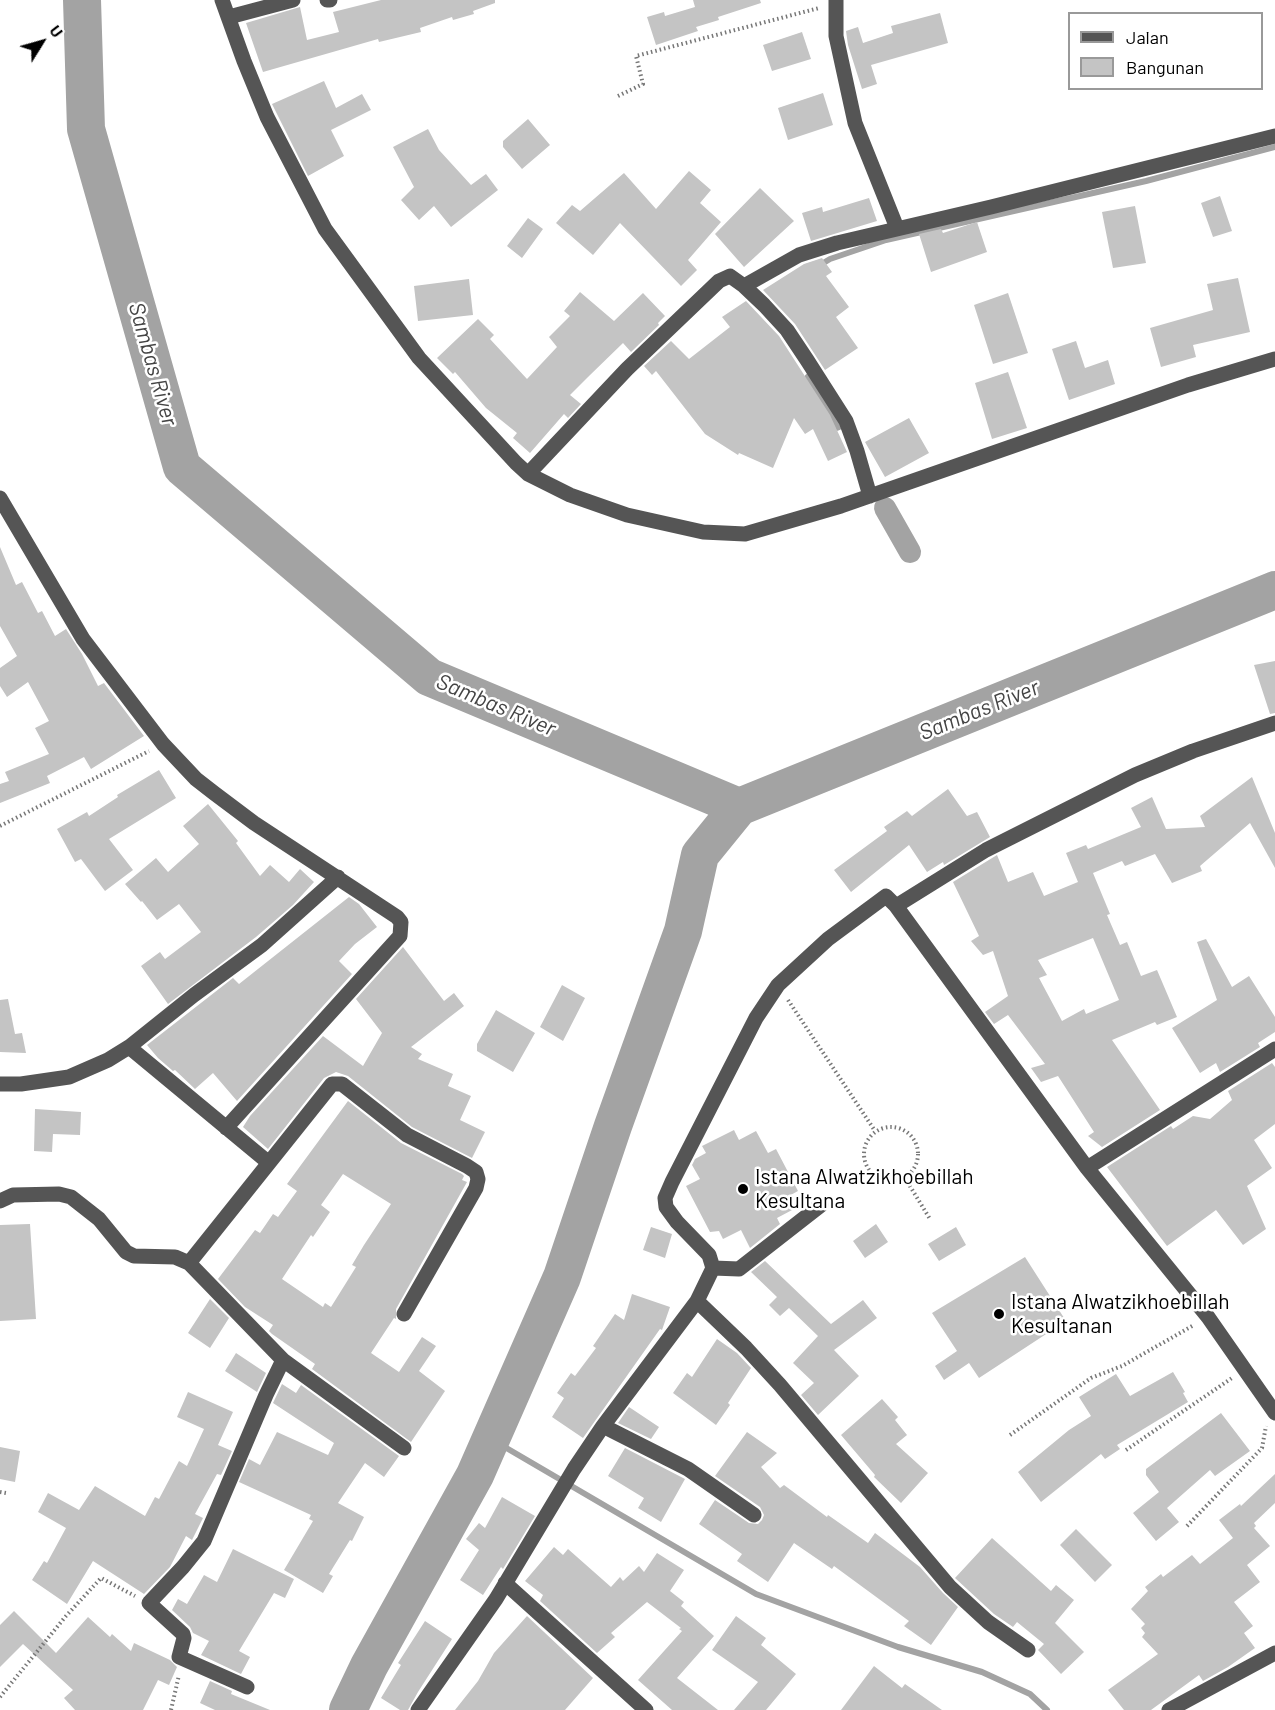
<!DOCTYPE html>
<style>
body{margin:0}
#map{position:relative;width:1275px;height:1710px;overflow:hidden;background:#fff;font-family:Barlow,sans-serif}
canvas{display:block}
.legend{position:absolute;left:1068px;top:12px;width:195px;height:78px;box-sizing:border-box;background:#fff;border:2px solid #999;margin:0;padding:8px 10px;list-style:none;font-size:18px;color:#000}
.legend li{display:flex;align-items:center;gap:12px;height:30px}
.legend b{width:30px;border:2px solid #999}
.north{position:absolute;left:12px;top:12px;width:60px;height:60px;-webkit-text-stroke:4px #fff;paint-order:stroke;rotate:53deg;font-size:16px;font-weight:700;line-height:24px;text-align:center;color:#000}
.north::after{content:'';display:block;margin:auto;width:21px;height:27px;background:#000;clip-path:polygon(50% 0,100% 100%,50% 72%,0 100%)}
</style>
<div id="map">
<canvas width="1275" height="1710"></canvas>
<ul class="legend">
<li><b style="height:8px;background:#555"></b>Jalan</li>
<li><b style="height:16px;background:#c4c4c4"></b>Bangunan</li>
</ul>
<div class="north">U</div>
</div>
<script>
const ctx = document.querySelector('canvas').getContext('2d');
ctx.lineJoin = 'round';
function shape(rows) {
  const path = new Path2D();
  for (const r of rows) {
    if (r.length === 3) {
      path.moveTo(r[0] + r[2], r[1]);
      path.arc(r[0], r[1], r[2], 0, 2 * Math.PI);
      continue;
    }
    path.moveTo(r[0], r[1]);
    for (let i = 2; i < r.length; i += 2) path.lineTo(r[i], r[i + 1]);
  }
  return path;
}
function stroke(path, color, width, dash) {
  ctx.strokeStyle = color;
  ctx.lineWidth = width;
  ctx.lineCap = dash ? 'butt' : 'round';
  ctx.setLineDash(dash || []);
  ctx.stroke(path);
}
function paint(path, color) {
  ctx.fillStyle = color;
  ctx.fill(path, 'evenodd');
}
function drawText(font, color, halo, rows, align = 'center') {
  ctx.font = font + ' Barlow,sans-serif';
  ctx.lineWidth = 5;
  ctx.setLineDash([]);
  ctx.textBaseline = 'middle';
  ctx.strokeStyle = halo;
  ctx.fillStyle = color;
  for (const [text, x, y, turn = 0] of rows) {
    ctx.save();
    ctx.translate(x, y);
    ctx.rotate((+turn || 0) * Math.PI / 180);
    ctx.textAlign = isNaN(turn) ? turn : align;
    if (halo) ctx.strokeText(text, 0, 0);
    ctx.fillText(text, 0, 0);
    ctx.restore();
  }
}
stroke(shape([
 [820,265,830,259,886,240,1146,181,1275,147],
 [491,1439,756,1594,898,1647,982,1672,1030,1694,1047,1710]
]), '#a3a3a3', 6);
stroke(shape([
 [814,382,835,420],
 [885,508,910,552]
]), '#a3a3a3', 22);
stroke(shape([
 [82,0,86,129,182,467,429,677,739,807,1275,590],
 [348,1710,369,1666,475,1475,562,1277,613,1126,683,931,700,855,739,807]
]), '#a3a3a3', 38);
paint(shape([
 [381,0,495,0,495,3,473,11,474,14,453,20,452,17,420,28,421,32,379,42,378,39,263,72,246,23,300,7,307,40,339,32,333,12],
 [693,0,760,0,761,3,718,17,719,20,696,27,698,31,656,45,647,17,664,12,665,16,695,7],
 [940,13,948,43,871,65,877,84,862,89,848,45,846,31,858,27,863,43,893,33,891,26],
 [802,32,811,59,772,71,763,45],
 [324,81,336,108,362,94,371,110,331,130,344,156,308,176,272,104],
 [823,93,833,125,788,140,778,108],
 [528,119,550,145,522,169,503,147,503,141],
 [428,129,439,150,471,185,486,174,498,190,451,227,434,206,419,220,401,200,414,187,393,147],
 [689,171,711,190,700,203,721,222,688,260,697,270,681,286,620,223,593,255,556,223,572,205,580,211,624,173,656,209],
 [760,188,794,221,744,267,715,234],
 [1220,196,1232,231,1213,237,1201,203],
 [869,198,877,221,811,241,802,213,822,207,823,212],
 [1135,206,1146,263,1113,268,1102,212],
 [528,218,543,229,522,258,507,246],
 [977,222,987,252,931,272,919,234,941,229,943,233],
 [822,258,832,272,826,276,849,307,836,317,858,348,825,370,795,324,763,290,804,264],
 [1238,278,1250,332,1193,345,1196,357,1161,367,1150,328,1213,310,1207,284],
 [469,279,473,315,418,321,414,286],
 [580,292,614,321,643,293,665,316,658,323,659,325,631,352,623,343,588,377,570,395,581,404,568,418,564,414,530,453,513,438,517,433,486,408,455,372,453,374,437,358,478,319,494,335,490,339,527,379,557,347,549,337,570,316,564,311],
 [1008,293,1028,353,993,364,974,305],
 [746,301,779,336,830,415,847,452,828,461,813,429,805,434,794,418,773,468,739,453,738,455,705,434,656,371,652,375,644,366,671,341,689,359,730,327,722,317],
 [1076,341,1085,368,1108,360,1115,384,1069,400,1052,349],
 [1008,372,1027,428,992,439,975,383],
 [909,418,929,453,885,477,865,442],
 [0,547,16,585,22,582,38,613,42,611,55,636,66,629,82,654,98,686,104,683,144,736,91,769,84,757,47,776,50,783,0,803,0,784,9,781,5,772,49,754,35,728,49,721,28,682,7,697,0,686,0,668,17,656,0,626],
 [1275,661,1275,713,1270,714,1254,665],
 [159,770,176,798,109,839,133,870,105,891,81,859,75,862,57,829,87,812,89,816,118,797,117,795],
 [1252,777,1275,833,1275,868,1250,823,1200,866,1202,871,1172,883,1155,854,1125,866,1122,861,1093,873,1110,914,1107,915,1120,945,1127,942,1141,976,1157,970,1177,1017,1157,1025,1155,1022,1112,1040,1160,1110,1102,1147,1088,1136,1094,1132,1058,1076,1041,1082,1031,1068,1045,1064,1008,1015,994,1024,985,1012,1008,996,993,951,983,955,971,941,979,936,953,882,997,855,1008,882,1033,872,1044,896,1078,882,1066,853,1086,845,1088,849,1141,827,1131,808,1152,797,1166,829,1205,827,1200,816],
 [1093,938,1119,1000,1086,1014,1084,1009,1062,1021,1039,978,1047,975,1038,960],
 [948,789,967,816,977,812,990,837,944,865,943,862,927,872,909,845,851,892,834,870,887,831,884,827,907,811,912,816],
 [208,804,238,841,236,843,260,876,270,865,289,882,300,869,314,882,293,905,256,937,168,1004,141,966,160,952,165,959,201,932,179,904,157,920,142,901,141,902,125,884,156,858,168,872,199,844,183,826],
 [349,897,359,904,377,927,355,944,339,961,352,974,237,1101,213,1073,195,1089,175,1070,173,1071,158,1058,147,1045,233,978,239,984],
 [1206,939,1232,987,1249,976,1275,1017,1275,1032,1258,1043,1260,1047,1220,1072,1216,1063,1200,1073,1172,1028,1217,1000,1197,942],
 [403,947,444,1001,454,993,464,1006,411,1047,422,1054,418,1059,453,1074,448,1086,471,1096,460,1120,485,1132,472,1158,412,1127,348,1076,336,1072,324,1078,268,1149,243,1127,250,1116,323,1036,363,1066,382,1033,356,999],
 [562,985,585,998,563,1041,540,1027],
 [8,999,15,1034,22,1033,26,1053,0,1052,0,1000],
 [496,1010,535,1033,513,1072,477,1051,477,1044],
 [1272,1063,1275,1067,1275,1124,1254,1140,1272,1168,1247,1186,1266,1229,1243,1245,1216,1210,1167,1246,1107,1167,1171,1126,1173,1129,1193,1116,1210,1119,1232,1100,1228,1091],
 [348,1101,401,1143,462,1174,464,1176,462,1180,467,1182,396,1309,396,1319,394,1318,371,1353,399,1372,422,1337,436,1346,419,1371,445,1391,411,1442,312,1369,315,1364,272,1334,269,1331,273,1325,245,1307,218,1279,255,1230,260,1233,273,1214,278,1217,297,1191,287,1184],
 [343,1174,391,1204,364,1245,352,1265,356,1267,331,1307,325,1303,323,1307,282,1279,311,1235,313,1237,330,1212,321,1205],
 [35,1109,81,1112,80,1135,53,1134,52,1152,34,1151],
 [734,1130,739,1140,756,1131,768,1153,776,1149,798,1191,787,1197,794,1209,777,1218,780,1224,750,1248,741,1230,723,1239,719,1231,710,1232,686,1186,700,1179,692,1165,695,1159,706,1153,702,1146],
 [30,1224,36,1319,0,1321,0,1225],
 [876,1224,888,1242,865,1258,853,1241],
 [651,1227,672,1234,665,1258,643,1250],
 [956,1227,966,1245,939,1261,928,1244],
 [1025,1257,1066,1321,979,1378,969,1363,944,1380,935,1366,957,1351,932,1313],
 [765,1261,831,1324,863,1300,877,1318,834,1350,859,1376,818,1415,801,1395,814,1383,793,1363,818,1336,789,1308,780,1316,769,1305,777,1297,751,1272],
 [632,1294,670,1307,662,1330,660,1329,583,1438,552,1417,564,1398,557,1393,571,1373,575,1376,596,1348,593,1346,615,1314,624,1320],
 [210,1299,229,1318,210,1348,188,1333],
 [717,1339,737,1353,751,1368,728,1403,730,1405,716,1425,673,1393,687,1373,692,1377],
 [236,1353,266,1373,257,1392,225,1371],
 [1173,1372,1185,1392,1183,1393,1188,1402,1117,1445,1120,1449,1105,1459,1101,1454,1041,1502,1018,1472,1069,1430,1091,1416,1079,1397,1116,1374,1130,1396],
 [282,1384,296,1393,301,1385,399,1456,384,1477,365,1463,338,1503,364,1517,352,1541,350,1540,329,1574,333,1576,323,1593,284,1570,313,1521,309,1519,311,1515,239,1482,249,1459,260,1465,277,1432,328,1455,334,1443,273,1403],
 [188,1392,233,1412,218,1445,232,1451,221,1475,217,1474,195,1514,203,1518,192,1540,186,1536,170,1567,144,1594,93,1561,67,1604,32,1580,44,1561,47,1563,66,1528,38,1512,48,1493,79,1510,95,1486,145,1516,155,1497,159,1499,179,1461,187,1466,204,1429,177,1417],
 [882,1399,898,1417,895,1420,907,1435,896,1444,928,1473,901,1503,874,1477,875,1475,841,1435],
 [629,1407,659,1427,651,1439,618,1423],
 [1221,1413,1250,1451,1215,1476,1210,1470,1167,1508,1179,1522,1156,1541,1133,1513,1159,1492,1146,1475,1146,1469],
 [747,1432,777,1453,761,1467,780,1488,784,1485,827,1517,828,1515,868,1543,875,1533,920,1567,943,1593,958,1607,931,1645,904,1626,909,1621,834,1566,832,1569,794,1543,768,1582,737,1561,742,1554,699,1524,715,1500,749,1523,758,1524,762,1520,764,1515,760,1507,715,1476],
 [0,1447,20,1451,15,1482,0,1479],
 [625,1448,685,1479,661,1522,638,1508,644,1498,608,1476],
 [1275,1474,1275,1503,1254,1523,1256,1526,1254,1528,1270,1546,1247,1565,1260,1582,1234,1602,1253,1626,1244,1633,1255,1648,1228,1667,1203,1681,1199,1675,1151,1710,1124,1710,1108,1690,1158,1654,1142,1637,1145,1633,1141,1628,1145,1624,1131,1609,1148,1591,1145,1587,1161,1574,1163,1577,1192,1555,1200,1564,1233,1538,1219,1520,1240,1504,1241,1506],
 [502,1497,535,1516,503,1569,501,1567,483,1595,460,1580,479,1550,466,1539,479,1523,485,1528],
 [1076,1529,1112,1565,1095,1582,1060,1545],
 [992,1538,1051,1591,1056,1585,1074,1600,1055,1623,1084,1652,1061,1674,1038,1650,1044,1644,1017,1622,1013,1627,994,1614,955,1578],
 [554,1547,563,1555,568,1549,611,1587,620,1577,623,1581,639,1566,644,1572,657,1553,684,1570,670,1591,684,1602,681,1606,714,1636,677,1678,718,1710,672,1710,638,1680,682,1631,679,1629,681,1628,647,1602,611,1633,615,1637,597,1653,540,1601,543,1595,525,1581],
 [233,1549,294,1579,285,1598,274,1593,239,1651,250,1657,241,1674,201,1655,209,1641,193,1633,190,1627,172,1610,178,1599,187,1604,204,1575,217,1582],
 [14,1611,56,1653,88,1617,110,1637,112,1634,131,1651,134,1643,170,1660,177,1667,169,1685,158,1680,143,1710,75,1710,64,1698,73,1690,23,1644,0,1667,0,1625],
 [527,1616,593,1678,565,1710,455,1710,478,1681,494,1653],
 [736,1616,766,1638,761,1645,796,1674,766,1710,734,1710,758,1682,712,1650],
 [425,1621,452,1639,418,1692,408,1710,400,1710,381,1698,401,1665,398,1663],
 [874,1666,902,1688,905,1684,942,1710,841,1710],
 [210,1681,232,1691,231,1694,270,1710,215,1710,200,1703]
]), '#c4c4c4');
stroke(shape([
 [618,96,643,84,636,56,819,8],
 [0,826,149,751],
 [788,1000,875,1131],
 [891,1154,27],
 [905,1178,930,1219],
 [1010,1435,1091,1378,1122,1366,1194,1325],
 [1126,1450,1232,1378],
 [0,1492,6,1493],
 [1187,1526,1262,1448,1266,1426],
 [0,1697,66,1616,101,1578,135,1596],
 [171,1710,179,1675]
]), '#777', 4, [1.5, 3]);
stroke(shape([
 [222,0,244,61,267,117,325,229,419,358,516,463,528,474,570,495,627,515,703,532,745,534,841,506,1188,385,1275,359],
 [327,0,330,0],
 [836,0,836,36,855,123,897,228],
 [229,17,293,0],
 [744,286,799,255,837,243,991,207,1275,136],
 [528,474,627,369,719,281,730,276,744,286,764,305,787,330,807,360,846,421,857,451,870,496],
 [0,498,83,639,163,744,196,779,214,793,254,823,397,917,401,922,400,936,226,1128],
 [896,906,986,850,1135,775,1193,751,1275,723],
 [129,1047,269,1163],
 [0,1084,21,1084,69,1077,108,1060,129,1047,194,995,262,945,338,877],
 [1087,1168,1275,1049],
 [0,1201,13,1195,59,1194,71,1197,99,1219,126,1252,134,1256,175,1257,189,1263,283,1360,404,1448],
 [189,1263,328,1089,332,1084,342,1084,407,1135,467,1166,476,1172,478,1179,476,1188,404,1314],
 [713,1268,739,1269,821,1205],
 [697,1301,713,1268,709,1255,677,1222,666,1207,665,1198,672,1182,756,1018,778,985,828,939,886,896,896,906,1087,1168,1208,1317,1275,1413],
 [603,1426,688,1469,754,1515],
 [505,1583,646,1710],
 [247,1687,179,1657,184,1638,183,1634,149,1603,183,1567,204,1541,266,1395,283,1360],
 [418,1710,496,1599,574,1469,603,1426,697,1301,746,1348,780,1385,950,1587,988,1622,1028,1650],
 [1169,1710,1275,1653]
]), '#555', 15);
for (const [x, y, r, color] of [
 [743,1189,6,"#000"],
 [999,1314,6,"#000"]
]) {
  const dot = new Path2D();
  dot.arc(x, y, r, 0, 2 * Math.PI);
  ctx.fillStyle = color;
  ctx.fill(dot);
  stroke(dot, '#fff', 2);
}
drawText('21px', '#000', '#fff', [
 ["Istana Alwatzikhoebillah",755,1177],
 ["Kesultana",755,1201],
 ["Istana Alwatzikhoebillah",1011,1302],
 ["Kesultanan",1011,1326]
], 'left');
drawText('italic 22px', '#444', '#fff', [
 ["Sambas River",153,364,74],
 ["Sambas River",496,705,23],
 ["Sambas River",979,710,-22]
]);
</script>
